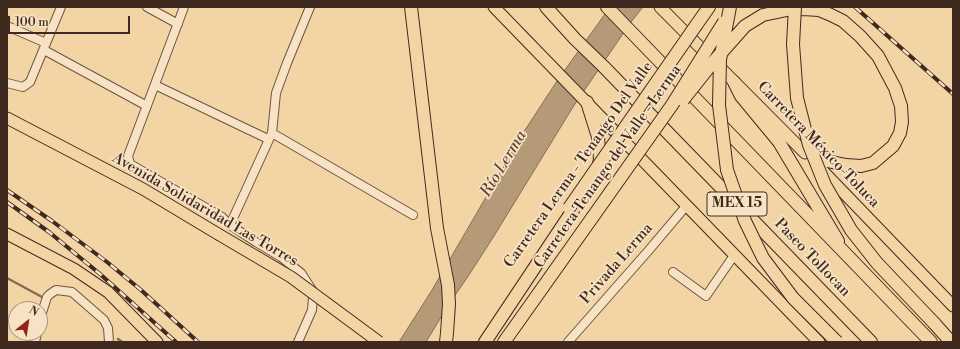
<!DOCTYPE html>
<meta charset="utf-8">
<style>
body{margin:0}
#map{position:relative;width:960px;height:349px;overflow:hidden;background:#f2d4a5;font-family:"Libre Bodoni",serif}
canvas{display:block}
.frame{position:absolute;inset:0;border:8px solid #402a20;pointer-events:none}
.north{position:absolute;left:8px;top:301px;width:40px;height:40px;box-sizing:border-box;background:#f7e3c4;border:1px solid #ae9982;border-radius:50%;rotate:30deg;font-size:11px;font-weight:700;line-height:16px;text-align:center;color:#402a20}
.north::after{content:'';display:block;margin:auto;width:14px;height:18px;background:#8f2418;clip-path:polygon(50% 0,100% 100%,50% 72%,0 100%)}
.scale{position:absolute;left:8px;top:16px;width:122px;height:18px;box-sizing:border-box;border:2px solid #402a20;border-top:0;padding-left:5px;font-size:12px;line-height:14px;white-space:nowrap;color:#402a20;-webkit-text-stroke:3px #f7e3c4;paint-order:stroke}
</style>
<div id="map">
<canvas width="960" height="349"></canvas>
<div class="frame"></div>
<div class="north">N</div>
<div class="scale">100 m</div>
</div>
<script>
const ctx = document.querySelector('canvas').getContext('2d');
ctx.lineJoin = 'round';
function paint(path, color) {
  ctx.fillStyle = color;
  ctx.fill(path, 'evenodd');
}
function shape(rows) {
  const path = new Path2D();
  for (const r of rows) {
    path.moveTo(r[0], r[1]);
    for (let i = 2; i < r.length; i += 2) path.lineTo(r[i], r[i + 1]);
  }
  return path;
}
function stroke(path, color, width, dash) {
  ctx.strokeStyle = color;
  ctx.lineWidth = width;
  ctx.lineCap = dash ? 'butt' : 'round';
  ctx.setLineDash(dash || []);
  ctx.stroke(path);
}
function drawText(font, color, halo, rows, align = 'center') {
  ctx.font = font + ' "Libre Bodoni",serif';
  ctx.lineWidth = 3.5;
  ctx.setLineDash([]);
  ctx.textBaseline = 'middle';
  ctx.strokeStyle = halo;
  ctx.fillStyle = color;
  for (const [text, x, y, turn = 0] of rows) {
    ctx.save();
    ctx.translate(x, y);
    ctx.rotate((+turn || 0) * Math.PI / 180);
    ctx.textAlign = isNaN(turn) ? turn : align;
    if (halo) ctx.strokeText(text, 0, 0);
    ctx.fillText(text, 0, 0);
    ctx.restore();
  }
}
const water = shape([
 [610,7,643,7,631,22,573,107,494,236,467,278,449,304,426,342,399,342,432,290,525,130,557,81,610,7]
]);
paint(water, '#b59a78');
stroke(water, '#866d55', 1);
stroke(shape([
 [7,278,42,297],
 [118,339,122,342]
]), '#866d55', 2.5);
const minor = shape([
 [147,7,178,24],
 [184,7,128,156,130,164,222,217,230,225,256,242,281,257,301,273,312,290,313,297,312,310,298,342],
 [7,26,46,43],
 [44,50,147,106],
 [7,83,23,87,30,82,61,7],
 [155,85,268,139],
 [272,133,413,215],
 [230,225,272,133,276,93,287,63,310,7],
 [673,272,706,296,735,254],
 [40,319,47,297,50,294,56,290,72,292,104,320,108,328,109,342],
 [35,342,37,333],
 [568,342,649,250,687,205]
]);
const major = shape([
 [494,7,819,342],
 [660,7,805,153],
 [7,118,143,189,218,234],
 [817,165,953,306],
 [7,234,74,269,108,292,157,342]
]);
const highway = shape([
 [411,7,437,228,448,285,449,304,447,333,446,342],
 [546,7,575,39,603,66,871,342],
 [607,7,931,342],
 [787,10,803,9,819,10,831,15,843,21,860,36,878,56,895,88,901,106,902,122,900,133,893,146,873,163,861,166,846,165,827,161,800,147],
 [697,24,709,7],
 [734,82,741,96,779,142,838,241],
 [587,102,598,137,600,159,598,169],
 [934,323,951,342],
 [485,342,579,201],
 [504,342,592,218]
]);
stroke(minor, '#6c5441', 10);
stroke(major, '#402a20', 13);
stroke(highway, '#402a20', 14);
stroke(minor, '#f7e3c4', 8);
stroke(major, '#f2d4a5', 11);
stroke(highway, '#f2d4a5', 12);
const rail = shape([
 [855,7,953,94],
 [7,190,52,221,107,262,141,290,198,342],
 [7,202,49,232,100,274,176,342]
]);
stroke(rail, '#402a20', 4);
stroke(rail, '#f7e3c4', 2.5, [8]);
const majorBridge = shape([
 [218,234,291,277,379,342]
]);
const highwayBridge = shape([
 [730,7,720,60,719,105,727,170,745,221,763,258,793,298,837,342],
 [795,7,793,44,797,98,809,145,825,185,851,230,877,263,934,323],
 [683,100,714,61,745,26,763,15,787,10],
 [569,208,697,24],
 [592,218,672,105,724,22]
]);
stroke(majorBridge, '#402a20', 13, []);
stroke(highwayBridge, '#402a20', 14, []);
stroke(majorBridge, '#f2d4a5', 11);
stroke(highwayBridge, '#f2d4a5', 12);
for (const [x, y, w] of [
 [737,204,60]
]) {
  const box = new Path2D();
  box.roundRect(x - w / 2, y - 12, w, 24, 3);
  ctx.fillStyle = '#f7e3c4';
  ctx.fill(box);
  stroke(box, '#402a20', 1);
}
drawText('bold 14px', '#402a20', null, [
 ["MEX 15",737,204]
]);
drawText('15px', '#402a20', '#f7e3c4', [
 ["Carretera México-Toluca",818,145,46],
 ["Carretera Lerma - Tenango Del Valle",579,165,-55],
 ["Carretera Tenango del Valle - Lerma",608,167,-55],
 ["Avenida Solidaridad Las Torres",205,210,30],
 ["Paseo Tollocan",812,258,46],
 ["Privada Lerma",617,264,-49]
]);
drawText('italic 16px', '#5d4636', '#f7e3c4', [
 ["Río Lerma",504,164,-59]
]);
</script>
